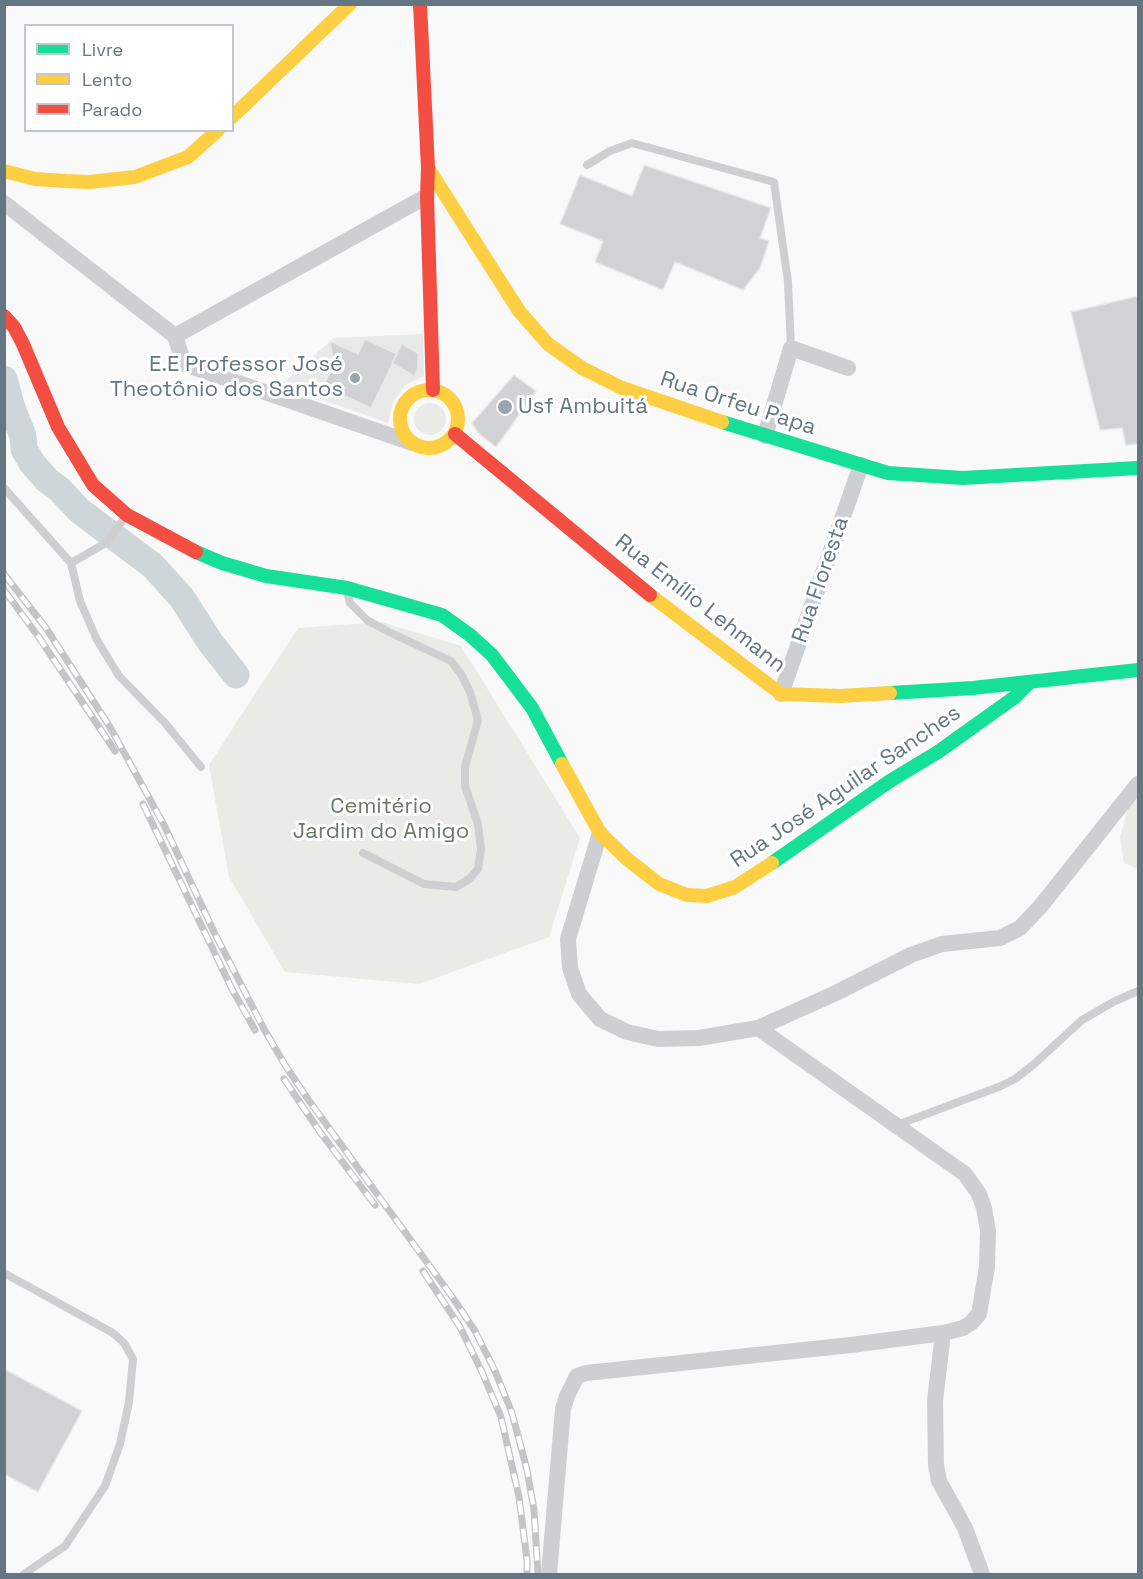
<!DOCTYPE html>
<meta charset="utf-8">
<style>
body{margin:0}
#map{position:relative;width:1143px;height:1579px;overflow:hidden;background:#f9f9f9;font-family:"Space Grotesk",sans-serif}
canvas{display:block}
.frame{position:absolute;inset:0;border:6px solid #657683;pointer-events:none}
.legend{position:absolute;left:24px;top:24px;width:210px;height:108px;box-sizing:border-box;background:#fff;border:2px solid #c1c8cd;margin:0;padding:8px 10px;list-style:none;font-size:18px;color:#657683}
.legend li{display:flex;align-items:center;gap:12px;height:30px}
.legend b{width:30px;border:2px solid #c1c8cd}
</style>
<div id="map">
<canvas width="1143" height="1579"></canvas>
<div class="frame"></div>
<ul class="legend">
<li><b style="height:8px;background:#16e098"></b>Livre</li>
<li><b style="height:8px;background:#ffcf43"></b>Lento</li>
<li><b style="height:8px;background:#f24e42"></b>Parado</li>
</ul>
</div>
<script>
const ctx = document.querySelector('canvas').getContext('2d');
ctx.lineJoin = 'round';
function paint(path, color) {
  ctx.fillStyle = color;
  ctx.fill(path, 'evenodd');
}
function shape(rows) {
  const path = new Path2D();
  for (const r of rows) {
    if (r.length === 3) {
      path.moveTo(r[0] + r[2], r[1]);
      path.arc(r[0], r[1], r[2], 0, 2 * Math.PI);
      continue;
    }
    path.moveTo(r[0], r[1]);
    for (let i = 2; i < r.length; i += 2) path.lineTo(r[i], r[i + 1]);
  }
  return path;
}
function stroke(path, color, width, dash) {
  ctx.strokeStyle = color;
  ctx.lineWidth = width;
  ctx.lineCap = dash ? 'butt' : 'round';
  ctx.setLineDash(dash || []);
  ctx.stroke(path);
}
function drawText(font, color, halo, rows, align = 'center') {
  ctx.font = font + ' "Space Grotesk",sans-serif';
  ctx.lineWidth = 6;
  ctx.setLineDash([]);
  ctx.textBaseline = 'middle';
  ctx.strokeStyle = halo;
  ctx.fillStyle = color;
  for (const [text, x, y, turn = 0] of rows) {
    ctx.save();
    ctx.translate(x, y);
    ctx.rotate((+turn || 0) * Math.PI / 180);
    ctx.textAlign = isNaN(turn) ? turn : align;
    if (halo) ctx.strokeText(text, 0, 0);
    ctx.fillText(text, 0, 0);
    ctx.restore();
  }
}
paint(shape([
 [423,334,424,376,405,385,393,402,388,423,281,385,334,338]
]), '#e8e9e9');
paint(shape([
 [430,419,16],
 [382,622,461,646,580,838,549,937,419,984,285,972,229,877,209,765,298,628],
 [1138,796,1138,869,1124,863,1120,837,1129,805]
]), '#e8ebe6');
stroke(shape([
 [4,379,12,408,23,436,24,449,32,463,47,480,59,489,80,511,153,566,182,598,210,642,236,675]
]), '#ced6d9', 27);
const building = shape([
 [644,165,771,208,760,238,769,241,760,268,743,290,675,262,663,290,595,262,603,241,560,224,580,175,632,196,644,165],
 [1138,296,1138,444,1126,445,1122,428,1100,430,1071,312,1138,296],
 [365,339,397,354,371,408,322,386,334,367,330,341,358,354,365,339],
 [402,344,418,353,418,367,414,376,392,363,402,344],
 [514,375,536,391,496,447,478,433,472,423,514,375],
 [4,1369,82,1411,38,1492,4,1474,4,1369]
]);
paint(building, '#d0d2d3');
stroke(building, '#e8e8e8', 1.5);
stroke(shape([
 [587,165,610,151,632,143,774,182,788,282,791,348],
 [4,488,71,563,80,601,97,640,119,676,165,723,201,767],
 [71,563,106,543,126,516],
 [347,591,350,603,367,620,389,632,451,661,461,674,470,692,478,720,465,767,465,786,478,824,481,849,478,869,469,879,456,887,424,884,363,853],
 [897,1125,1001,1086,1015,1079,1033,1065,1082,1020,1115,1001,1138,991],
 [4,1273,113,1333,124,1343,133,1359,129,1402,120,1444,105,1486,65,1546,24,1574]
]), '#cecfd0', 8);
stroke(shape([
 [4,203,175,336,184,364,412,443],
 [175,336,427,196],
 [765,436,791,348,848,368],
 [781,694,861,465],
 [600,833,568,939,570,968,579,994,600,1019,627,1032,658,1039,699,1038,758,1028,836,993,911,955,942,944,1000,938,1020,928,1040,907,1138,784],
 [943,1333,935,1401,936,1465,939,1481,965,1528,982,1574],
 [549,1574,563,1409,567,1396,577,1376,586,1373,851,1345,943,1333,963,1328,971,1323,979,1314,987,1267,988,1231,984,1208,979,1194,965,1174,758,1028]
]), '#cecfd0', 16);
stroke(shape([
 [722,422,888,473,963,478,1138,468],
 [196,552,222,563,266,576,347,588,442,615,470,635,492,655,532,708,562,764],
 [890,693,973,688,1138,670],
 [772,863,890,781,938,752,1015,697,1030,682]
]), '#16e098', 14);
stroke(shape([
 [232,117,350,4],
 [428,168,519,311,548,344,582,368,622,388,722,422],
 [4,171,35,179,65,181,89,182,135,177,188,157,218,130],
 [429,419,29],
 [650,595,781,694,840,696,890,693],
 [562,764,600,833,627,859,659,884,687,895,707,896,735,887,772,863]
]), '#ffcf43', 14);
stroke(shape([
 [420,4,428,168,427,196,433,390],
 [4,316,14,327,23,344,58,427,93,485,127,515,196,552],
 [455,434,650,595]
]), '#f24e42', 14);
const rail = shape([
 [4,574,46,628,110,727,164,825,215,934,264,1029,285,1065,310,1102,453,1298,475,1331,495,1371,512,1413,527,1470,534,1510,538,1574],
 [4,590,38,636,115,751],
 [143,804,232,989,255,1030],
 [284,1079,320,1132,375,1205],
 [423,1271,460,1327,482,1372,501,1417,519,1497,527,1560,527,1574]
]);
stroke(rail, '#c3c5c6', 7);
stroke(rail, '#fff', 4.5, [14]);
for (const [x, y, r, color] of [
 [355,378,6,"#99a4ac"],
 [505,407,8,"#99a4ac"]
]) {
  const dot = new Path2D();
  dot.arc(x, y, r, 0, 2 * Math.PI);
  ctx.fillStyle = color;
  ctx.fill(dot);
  stroke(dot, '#fff', 2);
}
drawText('22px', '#657683', '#fff', [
 ["E.E Professor José",343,365],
 ["Theotônio dos Santos",343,390],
 ["Usf Ambuitá",518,407,"left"]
], 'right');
drawText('22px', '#657683', '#fff', [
 ["Rua Orfeu Papa",738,404,18],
 ["Rua Floresta",821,580,-71],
 ["Rua Emílio Lehmann",700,604,38],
 ["Rua José Aguilar Sanches",846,787,-34]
]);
drawText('22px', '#687a64', '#fff', [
 ["Cemitério",381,807],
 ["Jardim do Amigo",381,832]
]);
</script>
